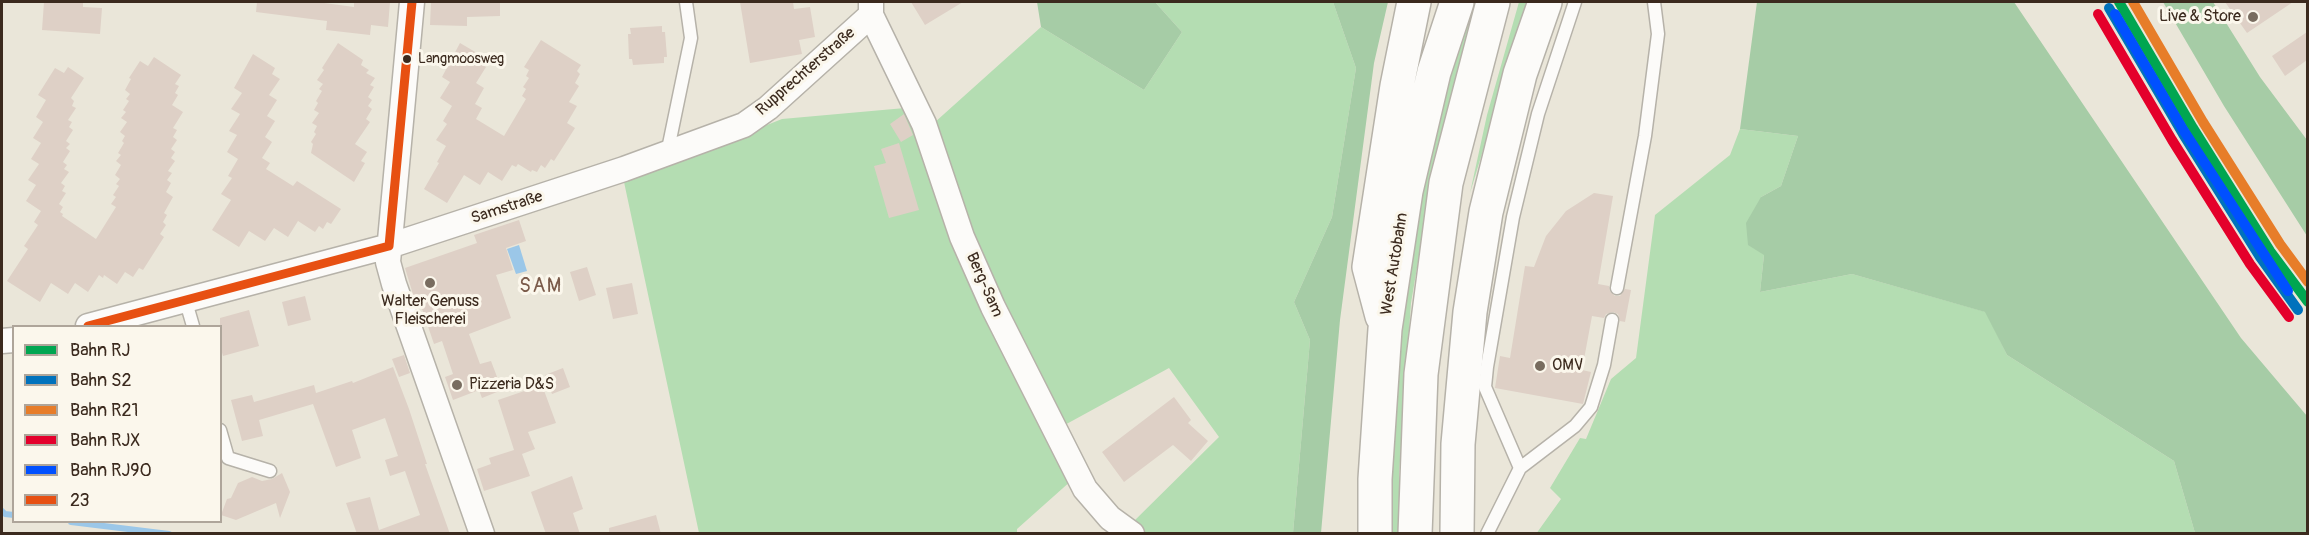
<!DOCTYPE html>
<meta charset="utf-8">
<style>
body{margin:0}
#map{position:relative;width:2309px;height:535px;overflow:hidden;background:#eae6d9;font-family:Pangolin,sans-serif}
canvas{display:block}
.frame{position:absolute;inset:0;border:3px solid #3b2a1e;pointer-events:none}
.legend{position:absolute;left:12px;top:325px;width:210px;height:198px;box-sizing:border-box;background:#fbf7ec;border:2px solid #aea59a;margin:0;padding:8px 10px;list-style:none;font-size:18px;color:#3b2a1e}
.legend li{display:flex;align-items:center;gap:12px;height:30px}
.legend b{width:30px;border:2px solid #aea59a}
</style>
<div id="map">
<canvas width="2309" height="535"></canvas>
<div class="frame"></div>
<ul class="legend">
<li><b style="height:8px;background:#00a651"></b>Bahn RJ</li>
<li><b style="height:8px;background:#0072bc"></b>Bahn S2</li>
<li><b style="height:8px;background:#e77d29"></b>Bahn R21</li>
<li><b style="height:8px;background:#e4002b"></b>Bahn RJX</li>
<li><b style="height:8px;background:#0050ff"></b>Bahn RJ90</li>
<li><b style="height:8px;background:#e75012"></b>23</li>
</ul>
</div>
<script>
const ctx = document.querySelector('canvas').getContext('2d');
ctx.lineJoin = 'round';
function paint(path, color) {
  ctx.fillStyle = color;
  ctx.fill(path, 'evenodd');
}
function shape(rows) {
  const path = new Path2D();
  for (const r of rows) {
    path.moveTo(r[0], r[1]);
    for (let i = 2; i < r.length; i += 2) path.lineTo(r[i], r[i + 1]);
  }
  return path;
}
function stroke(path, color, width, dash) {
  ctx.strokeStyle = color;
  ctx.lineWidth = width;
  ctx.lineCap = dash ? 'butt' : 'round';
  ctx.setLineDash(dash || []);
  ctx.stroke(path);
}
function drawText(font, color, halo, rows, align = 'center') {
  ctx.font = font + ' Pangolin,sans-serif';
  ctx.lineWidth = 6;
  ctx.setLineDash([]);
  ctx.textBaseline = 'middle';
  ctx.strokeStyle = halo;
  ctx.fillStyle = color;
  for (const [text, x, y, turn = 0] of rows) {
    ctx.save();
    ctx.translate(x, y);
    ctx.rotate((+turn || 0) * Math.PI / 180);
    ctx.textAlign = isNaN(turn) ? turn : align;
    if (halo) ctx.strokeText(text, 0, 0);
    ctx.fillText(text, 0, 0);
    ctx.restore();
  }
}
paint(shape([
 [1155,2,1333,2,1356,68,1332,217,1294,302,1310,340,1293,533,1137,533,1131,524,1219,437,1169,368,1061,427,1072,480,1017,529,1017,533,699,533,624,182,782,119,905,108,934,123,1041,27,1144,90,1182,32],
 [1471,2,1477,2,1437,150,1411,303,1399,475,1400,533,1390,534,1390,476,1404,303,1431,149],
 [1519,2,1528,2,1470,193,1487,115],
 [1740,129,1798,136,1781,186,1761,197,1764,255,1760,292,1852,274,1986,312,2007,355,2174,461,2195,533,1536,534,1561,499,1550,488,1580,438,1586,439,1611,379,1636,358,1655,215,1730,155]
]), '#b4ddb2');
paint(shape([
 [1037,2,1155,2,1182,32,1144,90,1041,27],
 [1333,2,1388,2,1374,63,1340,320,1321,533,1293,533,1310,340,1294,302,1332,217,1356,68],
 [1757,2,2014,2,2241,338,2307,416,2307,533,2195,533,2174,461,2007,355,1985,312,1852,274,1760,292,1764,255,1748,245,1746,223,1761,197,1781,186,1798,136,1740,129],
 [2163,2,2213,2,2260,77,2307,140,2307,236,2224,106]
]), '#a6cca6');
paint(shape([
 [519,245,527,271,516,274,507,249]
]), '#9bc7e8');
stroke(shape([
 [2,511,5,514,14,515],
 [71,522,169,534]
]), '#9bc7e8', 6);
paint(shape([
 [44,2,83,2,83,7,102,8,100,34,42,30],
 [257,2,317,2,354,7,354,2,390,2,388,27,371,25,370,35,326,30,327,21,256,12],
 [431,2,500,2,500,16,467,17,467,26,430,25],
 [740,2,793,2,794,9,810,7,815,37,799,40,802,54,750,63],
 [911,2,963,2,925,25],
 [2225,2,2293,2,2247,33],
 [662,26,662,32,665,32,667,57,664,57,664,63,633,65,632,59,629,59,628,34,631,34,630,28],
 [2307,32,2307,60,2285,76,2272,56],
 [541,40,581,65,577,71,580,74,575,83,579,86,569,102,577,106,567,123,575,128,554,161,551,159,545,168,541,165,537,172,532,170,531,172,518,164,516,167,512,165,502,181,488,172,480,185,464,175,447,203,424,189,439,163,437,162,446,146,436,140,447,124,443,121,452,106,440,98,450,82,442,77,460,43,482,56,478,62,486,67,476,83,484,88,475,104,482,108,476,119,504,136,526,99,522,96,526,89,523,87,529,78,526,76,529,70,524,67],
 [338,43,363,60,361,65,369,70,366,73,375,78,370,85,374,87,368,97,372,100,368,106,372,109,366,119,370,122,355,144,367,152,361,161,365,163,354,182,311,153,313,144,311,142,316,134,314,132,317,126,312,123,319,113,314,110,318,103,316,101,322,91,319,89,323,84,317,80,324,70,322,68],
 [253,54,275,68,272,74,280,79,269,95,277,100,267,116,275,121,265,137,272,142,262,158,270,163,266,169,293,186,297,181,341,209,331,224,327,222,323,229,319,226,315,232,298,221,288,237,274,228,265,241,249,231,239,247,212,230,231,200,221,194,232,178,228,176,238,159,227,152,237,135,229,131,240,114,231,109,242,93,234,88],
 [154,57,181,75,175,84,179,86,175,93,178,95,172,105,183,112,173,128,177,130,173,137,177,140,171,149,175,152,171,158,175,161,168,171,172,173,167,180,171,183,166,192,173,197,164,213,167,215,163,222,166,225,160,234,164,237,143,270,139,268,133,277,125,272,117,284,104,275,103,278,99,275,88,292,75,283,68,294,51,283,40,302,7,281,28,249,24,246,38,225,34,222,41,211,26,201,36,185,28,180,39,164,31,159,41,143,33,138,43,122,36,117,46,100,38,95,55,68,64,73,68,67,84,78,71,98,74,101,72,106,76,108,68,120,72,122,69,127,73,130,66,141,70,144,66,148,70,151,63,162,67,165,64,169,69,172,61,183,65,186,62,191,66,193,59,204,63,207,60,212,63,214,62,216,96,239,116,207,111,204,116,197,113,195,119,186,116,184,120,179,115,175,121,165,116,161,121,155,118,153,124,143,122,141,125,136,120,132,127,122,121,118,126,112,123,110,129,101,126,99,130,94,125,90,131,79,129,78,140,61,148,66],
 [904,114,913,135,901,142,890,124],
 [899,143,919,210,889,218,874,166,886,163,881,149],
 [1594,193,1613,196,1598,284,1609,286,1610,291,1615,296,1620,296,1625,289,1631,290,1625,322,1620,321,1618,314,1613,312,1606,314,1604,318,1592,316,1582,370,1591,372,1583,404,1495,388,1500,356,1510,358,1525,266,1534,267,1546,236,1566,211],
 [519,220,526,241,506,248,513,270,496,275,511,318,469,334,480,364,491,361,502,390,482,398,479,390,453,400,445,377,453,374,442,341,434,344,419,300,415,301,405,268,477,243,474,235],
 [587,267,596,295,579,301,570,272],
 [632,283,638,314,613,319,606,288],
 [305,296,311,320,288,326,282,302],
 [249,310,259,346,223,356,220,346,220,318],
 [404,355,410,373,399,377,392,359],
 [393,367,409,409,427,464,425,464,450,534,357,534,346,503,370,497,379,530,420,515,405,471,390,476,385,460,398,456,385,418,352,430,361,458,336,467,313,404,259,420,263,436,242,441,231,400,252,395,254,402,314,385,316,393,352,381,353,383],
 [563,368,570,387,552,394,545,375],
 [542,385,556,423,528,432,535,449,522,454,530,476,484,491,477,469,491,464,489,458,514,450,498,400],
 [1174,397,1191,420,1188,423,1208,441,1191,461,1173,445,1124,482,1102,452],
 [282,473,290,492,280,518,276,503,236,520,221,515,227,499,231,498,238,483,252,477,262,481,272,479],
 [572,476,583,509,573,513,580,534,546,534,531,492],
 [656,515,661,534,609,534,609,528]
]), '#ded0c6');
const lane = shape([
 [667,154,691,38,686,2],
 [1617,288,1645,136,1658,34,1654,2],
 [186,302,193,326],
 [220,430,228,458,270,471],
 [1520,468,1575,426,1591,407,1604,365,1612,320],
 [1487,534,1520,468,1485,387,1487,367,1513,217,1538,114,1575,2]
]);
const street = shape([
 [412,2,388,262,394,284,482,534],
 [871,15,924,124,962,237,993,307,1085,489,1110,518,1132,534],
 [88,326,389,246,624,169,744,125,768,108,871,15,871,2],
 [2,341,14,340]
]);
const highway = shape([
 [1382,316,1369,267,1397,86,1414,2],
 [1375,534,1375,479,1385,329,1406,191,1434,72,1457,2],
 [1415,534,1421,374,1446,183,1493,2],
 [1457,534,1458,444,1470,312,1486,212,1520,74,1545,2]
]);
stroke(lane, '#b6b2a9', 15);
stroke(street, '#b6b2a9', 27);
stroke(highway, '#b6b2a9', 36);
stroke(lane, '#fcfbf9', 12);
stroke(street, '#fcfbf9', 24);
stroke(highway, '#fcfbf9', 33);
stroke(shape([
 [389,246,412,2],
 [88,326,389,246]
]), '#e75012', 9);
stroke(shape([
 [2119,2,2193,128,2270,251,2308,302]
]), '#00a651', 10);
stroke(shape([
 [2109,8,2183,134,2260,257,2298,310]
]), '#0072bc', 10);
stroke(shape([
 [2133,2,2203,122,2280,244,2308,282]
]), '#e77d29', 10);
stroke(shape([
 [2098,14,2172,140,2250,264,2289,317]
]), '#e4002b', 10);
stroke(shape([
 [2115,14,2184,131,2288,291]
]), '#0050ff', 10);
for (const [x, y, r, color] of [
 [2253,17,6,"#786c5f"],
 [407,59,5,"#3b2a1e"],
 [430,283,6,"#786c5f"],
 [1540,366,6,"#786c5f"],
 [457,385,6,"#786c5f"]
]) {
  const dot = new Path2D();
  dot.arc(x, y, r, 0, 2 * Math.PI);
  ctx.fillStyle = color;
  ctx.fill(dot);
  stroke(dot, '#fbf7ec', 2);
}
drawText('14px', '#3b2a1e', '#fbf7ec', [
 ["Langmoosweg",418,59]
], 'left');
drawText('16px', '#3b2a1e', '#fbf7ec', [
 ["Live & Store",2241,17,"right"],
 ["Walter Genuss",430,302,"center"],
 ["Fleischerei",430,320,"center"],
 ["OMV",1552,366],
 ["Pizzeria D&S",469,385]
], 'left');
drawText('16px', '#3b2a1e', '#fbf7ec', [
 ["Rupprechterstraße",806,72,-41],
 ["Samstraße",507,208,-18],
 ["West Autobahn",1395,264,-81],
 ["Berg-Sam",984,285,66]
]);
ctx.letterSpacing = '1.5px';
drawText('20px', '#7a5a49', '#fbf7ec', [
 ["SAM",541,287]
]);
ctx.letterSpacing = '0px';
</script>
